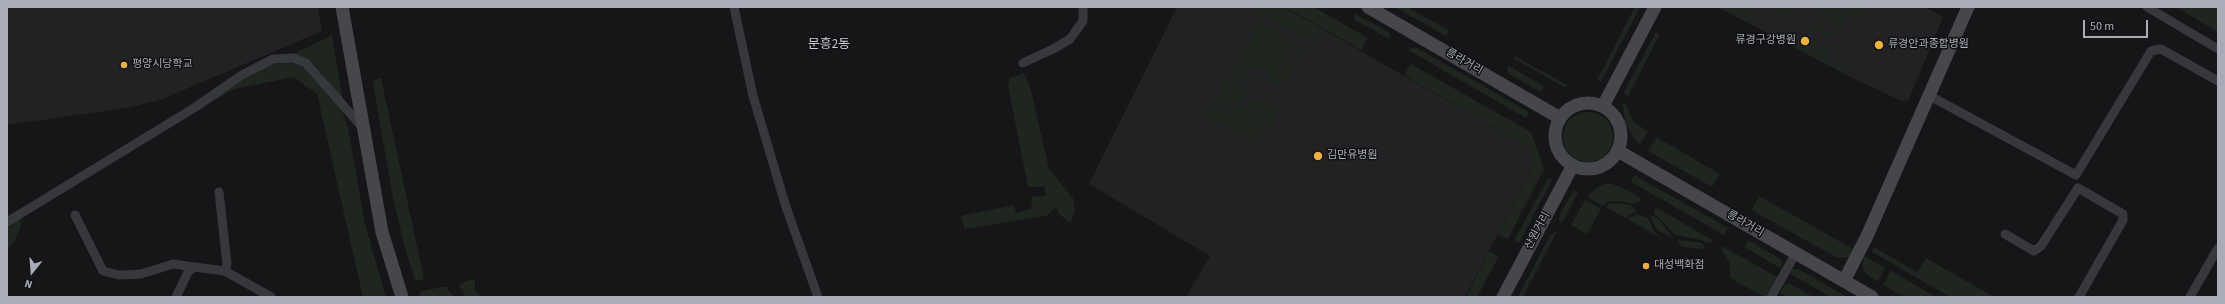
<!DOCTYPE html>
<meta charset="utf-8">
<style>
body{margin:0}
#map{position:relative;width:2225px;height:304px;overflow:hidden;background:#161618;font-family:"Source Sans 3",sans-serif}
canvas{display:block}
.frame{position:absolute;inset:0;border:8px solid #a8adb8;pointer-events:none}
.north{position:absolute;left:12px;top:252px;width:40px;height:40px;-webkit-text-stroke:3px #111113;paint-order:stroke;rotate:197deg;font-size:11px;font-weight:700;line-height:16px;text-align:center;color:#a8adb8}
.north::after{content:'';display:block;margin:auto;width:14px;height:18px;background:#a8adb8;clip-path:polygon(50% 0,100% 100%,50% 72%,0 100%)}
.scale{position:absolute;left:2083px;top:20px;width:65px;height:18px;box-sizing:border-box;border:2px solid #a8adb8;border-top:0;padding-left:5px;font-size:12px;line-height:14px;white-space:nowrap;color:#a8adb8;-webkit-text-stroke:3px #111113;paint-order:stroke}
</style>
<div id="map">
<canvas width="2225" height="304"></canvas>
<div class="frame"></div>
<div class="north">N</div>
<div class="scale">50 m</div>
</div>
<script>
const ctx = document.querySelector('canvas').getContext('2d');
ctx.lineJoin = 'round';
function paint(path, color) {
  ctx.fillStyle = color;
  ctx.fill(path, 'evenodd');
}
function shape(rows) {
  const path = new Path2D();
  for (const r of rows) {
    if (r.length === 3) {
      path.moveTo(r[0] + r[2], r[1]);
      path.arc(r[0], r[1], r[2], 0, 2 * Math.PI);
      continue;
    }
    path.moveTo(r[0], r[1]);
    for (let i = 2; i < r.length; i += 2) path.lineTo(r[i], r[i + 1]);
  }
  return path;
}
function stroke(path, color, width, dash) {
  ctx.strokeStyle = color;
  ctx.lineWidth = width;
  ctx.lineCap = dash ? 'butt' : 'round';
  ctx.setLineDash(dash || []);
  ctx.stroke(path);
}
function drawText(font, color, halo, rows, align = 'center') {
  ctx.font = font + ' "Source Sans 3","Noto Sans KR",sans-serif';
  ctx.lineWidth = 3;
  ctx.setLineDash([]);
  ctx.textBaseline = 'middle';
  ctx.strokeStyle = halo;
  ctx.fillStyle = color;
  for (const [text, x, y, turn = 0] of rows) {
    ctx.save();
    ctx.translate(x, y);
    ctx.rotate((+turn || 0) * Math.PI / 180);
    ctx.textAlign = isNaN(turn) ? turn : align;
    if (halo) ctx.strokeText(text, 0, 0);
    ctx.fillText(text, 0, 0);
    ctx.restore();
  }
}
paint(shape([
 [7,7,318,7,322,31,160,100,127,108,7,125],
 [1177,7,1284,7,1530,148,1534,164,1465,297,1186,297,1210,256,1089,184],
 [1718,7,1925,7,1943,17,1909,99,1902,101,1856,80]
]), '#222225');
paint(shape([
 [1247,7,1282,7,1319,28,1311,43],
 [1285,7,1314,7,1368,38,1361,50],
 [1395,7,1407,7,1449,30,1446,36],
 [1635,7,1640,7,1601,82,1597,80],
 [1718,7,1751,7,1754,8,1747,22],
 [1774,7,1793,7,1793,11,1790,17,1780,19,1775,15],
 [1814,7,1821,9,1822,7,1846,7,1842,16,1846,18,1842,25,1813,10],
 [1850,7,1866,7,1860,20,1848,14,1845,15],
 [2176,7,2218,7,2218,32],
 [1356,14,1387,31,1389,33,1389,39,1353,19],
 [1810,21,1833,32,1834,37,1830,38,1809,27,1808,23],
 [1259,23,1304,50,1304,57,1299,54,1300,51,1291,46,1284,58,1293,63,1295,61,1300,64,1289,81,1280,81,1277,86,1269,81,1269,74,1264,68,1257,67,1251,69,1239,58],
 [1656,32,1660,34,1628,96,1623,94],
 [1801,33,1830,48,1826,62,1835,67,1838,63,1842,65,1841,68,1852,74,1851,77,1793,47],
 [332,35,343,101,343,102,318,68,311,62,294,54],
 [1412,48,1417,48,1529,112,1526,118,1408,50],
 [1515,56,1567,85,1566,88,1513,58],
 [1238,61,1250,72,1249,83,1247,87,1229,76],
 [286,62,304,66,325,86,342,111,348,128,365,224,386,297,363,297,317,94,294,77,234,89,197,111,220,93,270,65],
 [1411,64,1531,132,1544,169,1508,239,1498,234,1534,164,1530,148,1404,75],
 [1509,66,1544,86,1541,92,1509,74,1507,70],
 [1024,73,1031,90,1049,169,1073,198,1075,210,1070,223,1059,214,1056,207,1046,216,965,229,961,216,1014,205,1016,213,1031,209,1032,197,1046,195,1044,187,1028,187,1008,86,1010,78],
 [381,78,424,279,415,281,405,248,393,198,379,118,373,80],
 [1227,80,1247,92,1241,104,1210,110],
 [1255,97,1279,110,1258,146,1206,117,1208,113,1243,107,1249,108],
 [1623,104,1626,105,1633,121,1648,132,1640,145,1635,140,1625,122],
 [1588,137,25],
 [1656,137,1720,174,1712,187,1648,151],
 [1634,175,1728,228,1724,235,1631,182],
 [1548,178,1552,180,1519,243,1514,241],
 [1606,184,1612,184,1623,188,1641,198,1640,201,1635,204,1619,201,1607,202,1603,206,1587,197,1595,189],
 [1573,190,1578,192,1562,223,1559,220,1560,215],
 [1759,196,1855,250,1850,257,1838,258,1751,210],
 [1585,200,1601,209,1587,234,1571,225],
 [1619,203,1630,205,1637,211,1625,218,1606,207,1608,204],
 [1655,207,1714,241,1709,243,1697,239,1675,235,1654,213],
 [1637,214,1648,218,1655,232,1664,240,1627,219],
 [1653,215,1662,223,1673,238,1657,230,1651,218],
 [20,216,21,227,14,242,7,251,7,225],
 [1557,231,1523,297,1518,297,1550,235],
 [1679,240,1702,243,1705,248,1699,249,1684,247,1677,242],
 [1748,240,1781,259,1782,269,1744,247],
 [1722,246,1777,277,1765,297,1730,278,1730,263,1721,250],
 [1874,247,1917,272,1926,258,1994,297,1950,297,1872,252],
 [1489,251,1499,256,1477,297,1466,297],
 [1864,256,1885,268,1878,282,1865,273,1862,265],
 [1793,269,1799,269,1847,297,1831,297,1789,273],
 [1891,271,1936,297,1904,297,1883,285],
 [475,279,475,290,481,297,465,297,459,286,465,281],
 [1789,283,1813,297,1788,297,1780,293,1785,284],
 [442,287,446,287,454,297,420,297,419,293,422,291]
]), '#1e261f');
stroke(shape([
 [734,7,753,96,786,207,818,297],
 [2147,7,2218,49],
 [1023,63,1053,49,1070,39,1083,21,1083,7],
 [1930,96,2076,175,2151,51,2161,49,2218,81],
 [219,192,227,264,225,271],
 [75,215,103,271,119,275,141,274,173,264,194,267],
 [7,222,194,108,242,75,273,59,293,58,306,63,363,128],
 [2005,234,2034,251,2041,246,2078,188,2123,214,2123,220,2079,297],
 [176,297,188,272,194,267,225,271,271,297],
 [1771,297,1796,253],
 [2190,297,2218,248]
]), '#37383d', 9);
stroke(shape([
 [342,7,382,232,402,297],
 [1368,7,1560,118],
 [1588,136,33],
 [1603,106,1655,7],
 [1618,151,1872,297],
 [1844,281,1867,236,1968,7],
 [1503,297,1573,165]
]), '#45474d', 13);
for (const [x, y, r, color] of [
 [1805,41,5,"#f2b134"],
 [1879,45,5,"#f2b134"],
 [124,65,4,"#f2b134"],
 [1318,156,5,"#f2b134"],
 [1646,266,4,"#f2b134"]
]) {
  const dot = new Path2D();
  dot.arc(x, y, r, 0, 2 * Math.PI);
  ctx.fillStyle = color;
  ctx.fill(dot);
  stroke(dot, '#111113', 1.5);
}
drawText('11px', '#a8adb8', '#111113', [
 ["류경구강병원",1796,41,"right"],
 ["류경안과종합병원",1888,45],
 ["평양시당학교",132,65],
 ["김만유병원",1327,156],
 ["대성백화점",1654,266]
], 'left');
drawText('11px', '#a8adb8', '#111113', [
 ["릉라거리",1464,62,30],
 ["릉라거리",1745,224,30],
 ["산원거리",1538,231,-62]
]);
drawText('13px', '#c9ccd4', '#111113', [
 ["문흥2동",829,45]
]);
</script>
